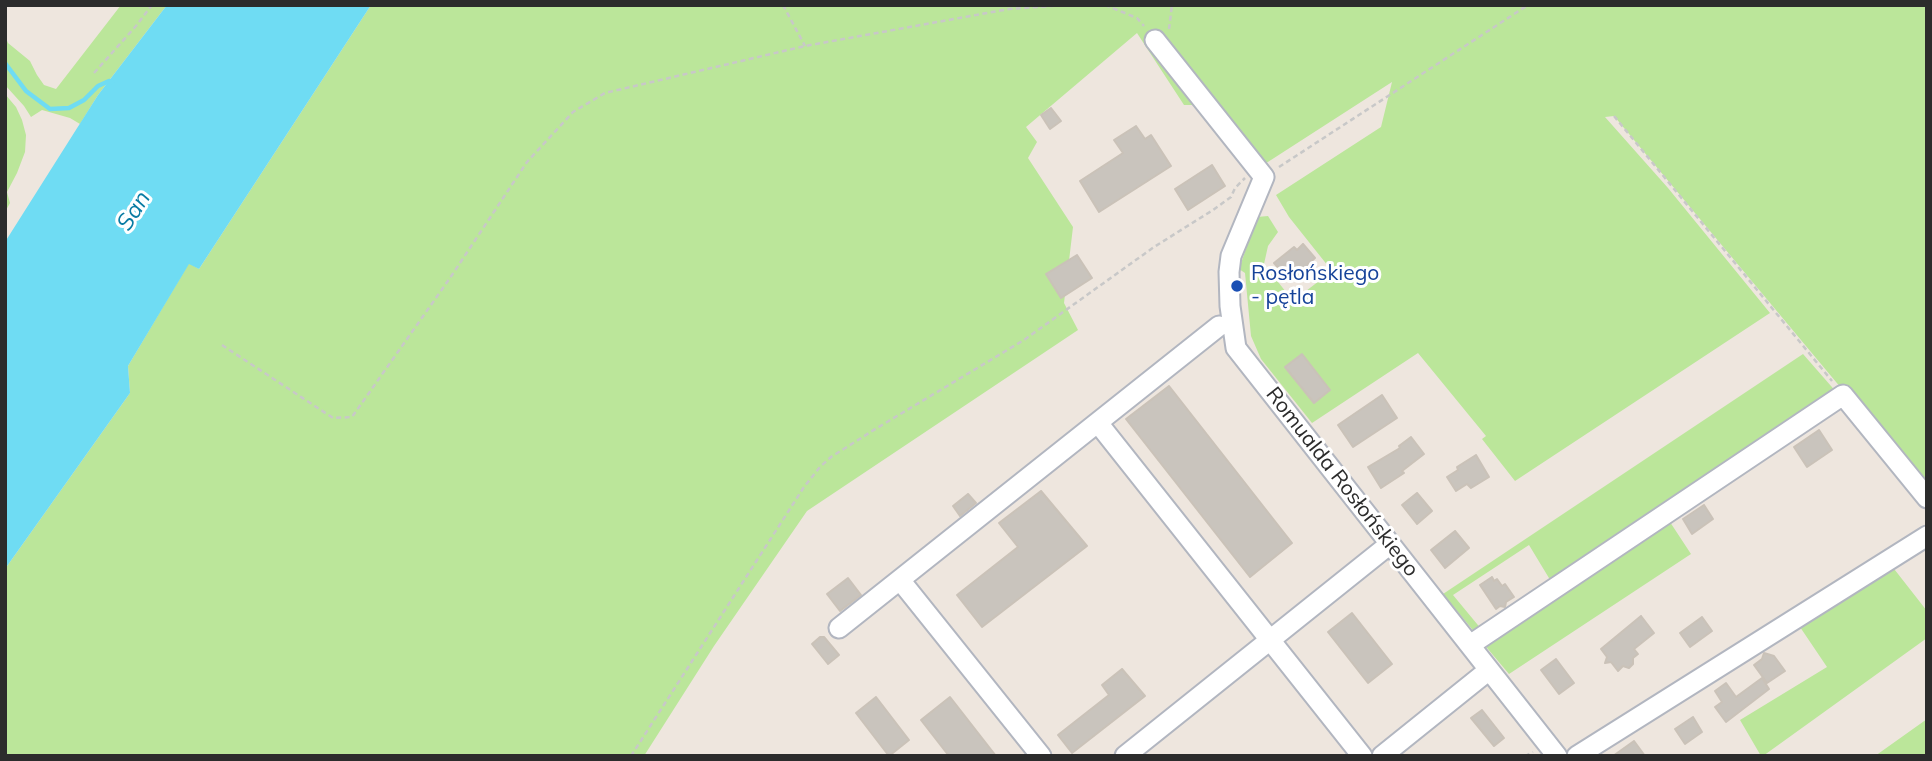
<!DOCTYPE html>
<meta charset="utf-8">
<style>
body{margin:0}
#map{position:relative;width:1932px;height:761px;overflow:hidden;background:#eee6de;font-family:Mulish,sans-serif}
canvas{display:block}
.frame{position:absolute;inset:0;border:7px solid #2c2c2c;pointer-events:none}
</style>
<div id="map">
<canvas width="1932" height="761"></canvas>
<div class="frame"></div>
</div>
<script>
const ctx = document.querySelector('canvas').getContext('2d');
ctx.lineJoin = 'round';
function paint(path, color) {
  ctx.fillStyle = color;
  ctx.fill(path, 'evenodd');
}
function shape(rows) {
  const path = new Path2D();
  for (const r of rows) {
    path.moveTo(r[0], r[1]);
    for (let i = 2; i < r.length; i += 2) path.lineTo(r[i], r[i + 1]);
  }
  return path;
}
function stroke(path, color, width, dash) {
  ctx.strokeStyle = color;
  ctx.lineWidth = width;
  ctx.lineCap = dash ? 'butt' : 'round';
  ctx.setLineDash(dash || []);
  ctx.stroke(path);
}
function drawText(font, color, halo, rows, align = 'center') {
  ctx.font = font + ' Mulish,sans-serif';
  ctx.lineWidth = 6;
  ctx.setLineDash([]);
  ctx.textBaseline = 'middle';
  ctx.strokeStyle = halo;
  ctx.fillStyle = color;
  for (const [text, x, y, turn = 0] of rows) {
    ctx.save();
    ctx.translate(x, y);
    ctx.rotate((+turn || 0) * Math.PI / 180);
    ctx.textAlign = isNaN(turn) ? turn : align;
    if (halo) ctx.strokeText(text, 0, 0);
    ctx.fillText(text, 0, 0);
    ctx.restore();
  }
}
paint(shape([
 [121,5,167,5,98,95,80,124,70,118,42,110,31,117,24,106,5,85,5,36,8,43,30,61,37,75,44,85,56,89],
 [371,5,1927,5,1927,491,1614,116,1605,117,1668,188,1770,313,1515,481,1482,439,1486,436,1418,353,1312,423,1261,359,1251,336,1245,273,1239,269,1257,217,1268,216,1278,232,1268,246,1264,264,1293,301,1332,271,1289,217,1276,195,1381,127,1392,82,1257,169,1197,105,1184,105,1137,33,1026,127,1037,142,1028,158,1073,227,1064,303,1078,330,807,511,714,646,644,756,5,756,5,569,130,393,128,366,189,263,199,269],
 [5,94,16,107,22,120,26,135,25,152,17,173,7,192,10,203,5,212],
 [1803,354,1838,394,1552,583,1529,545,1453,595,1482,630,1476,634,1443,594],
 [1668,519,1691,554,1509,674,1482,642],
 [1891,565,1927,611,1927,638,1763,756,1761,756,1740,720,1827,667,1800,627],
 [1927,719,1927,756,1875,756]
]), '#bbe69a');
paint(shape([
 [167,5,371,5,199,269,189,264,128,366,130,393,5,569,5,242,98,95]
]), '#6fdcf3');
stroke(shape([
 [5,63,26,91,50,109,69,108,84,100,98,86,109,81,112,82]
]), '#6fdcf3', 4.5);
const building = shape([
 [1051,108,1061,121,1050,129,1041,115,1051,108],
 [1136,126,1145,139,1151,135,1171,166,1099,212,1080,181,1123,153,1114,140,1136,126],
 [1212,165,1225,186,1188,210,1175,189,1212,165],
 [1303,244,1315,258,1308,264,1310,267,1291,282,1274,263,1294,247,1297,250,1303,244],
 [1077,255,1092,278,1061,298,1046,274,1077,255],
 [1302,354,1330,390,1314,403,1285,367,1302,354],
 [1169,386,1292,543,1250,577,1126,419,1169,386],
 [1382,395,1397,418,1353,447,1338,425,1382,395],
 [1819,430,1832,450,1807,467,1794,447,1819,430],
 [1411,437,1424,454,1402,471,1404,473,1381,488,1368,467,1400,448,1399,446,1411,437],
 [1476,455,1489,477,1471,488,1467,484,1456,491,1447,477,1458,470,1457,467,1476,455],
 [1041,491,1087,546,982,627,957,595,1018,547,999,523,1041,491],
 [1417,493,1432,511,1417,524,1402,505,1417,493],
 [968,494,976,503,960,516,953,506,968,494],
 [1704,505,1713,519,1692,534,1683,519,1704,505],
 [1455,531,1469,548,1445,568,1431,550,1455,531],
 [1492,577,1494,581,1497,579,1502,586,1505,584,1514,597,1506,602,1505,607,1500,606,1496,609,1480,585,1492,577],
 [848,578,861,595,840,611,827,594,848,578],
 [1352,613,1392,664,1368,683,1328,632,1352,613],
 [1641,616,1654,633,1634,649,1638,654,1633,658,1633,664,1629,668,1623,666,1618,671,1611,662,1605,663,1607,657,1601,649,1641,616],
 [1702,617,1712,631,1690,647,1680,633,1702,617],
 [820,637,824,637,839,655,828,664,812,644,820,637],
 [1764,653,1774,656,1785,671,1767,683,1754,665,1762,659,1764,653],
 [1556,659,1574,683,1559,694,1541,670,1556,659],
 [1122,669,1145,696,1072,753,1058,735,1109,695,1102,685,1122,669],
 [1762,678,1769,689,1726,722,1715,707,1722,702,1715,691,1726,683,1736,697,1762,678],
 [876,697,909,740,889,756,856,713,876,697],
 [950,697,996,756,949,756,921,720,950,697],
 [1482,710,1504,738,1494,746,1471,718,1482,710],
 [1693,717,1702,732,1685,744,1675,729,1693,717],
 [1634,741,1645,756,1613,756,1634,741]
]);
paint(building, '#c9c4bd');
stroke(building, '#cac2b8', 2);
const minor = shape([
 [1155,40,1264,177,1231,256,1229,272,1230,306,1236,348,1557,756],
 [1098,423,1362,756],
 [900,580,1041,756],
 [839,628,1219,326],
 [1470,645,1843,395,1927,498],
 [1125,756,1390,544],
 [1382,756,1489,670],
 [1577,756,1927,536]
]);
stroke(minor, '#b2b6c0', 23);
stroke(shape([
 [783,5,805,46],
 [1105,5,1137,18,1144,26],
 [1169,29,1172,5],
 [94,73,136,26,152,5],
 [1614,116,1832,381],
 [1279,167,1528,5],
 [222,345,333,418,352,417,450,278,527,162,573,112,605,93,805,46,1009,9,1066,5],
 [631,756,804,487,820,467,831,457,877,428,1024,340,1154,247,1213,210,1231,197,1235,188,1245,178],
 [1525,756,1533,752]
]), '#c8c8c8', 2.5, [5, 3.5]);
stroke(minor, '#fff', 19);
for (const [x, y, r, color] of [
 [1237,286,7,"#1a4fb4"]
]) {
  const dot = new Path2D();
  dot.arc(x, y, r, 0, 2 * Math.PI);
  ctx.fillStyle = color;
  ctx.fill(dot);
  stroke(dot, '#fff', 2.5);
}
drawText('21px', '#164399', '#fff', [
 ["Rosłońskiego",1251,274],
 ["- pętla",1251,298]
], 'left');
drawText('21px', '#2c2c2c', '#fff', [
 ["Romualda Rosłońskiego",1342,482,52]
]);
drawText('italic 23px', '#097ca4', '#fff', [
 ["San",134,211,-58]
]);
</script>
